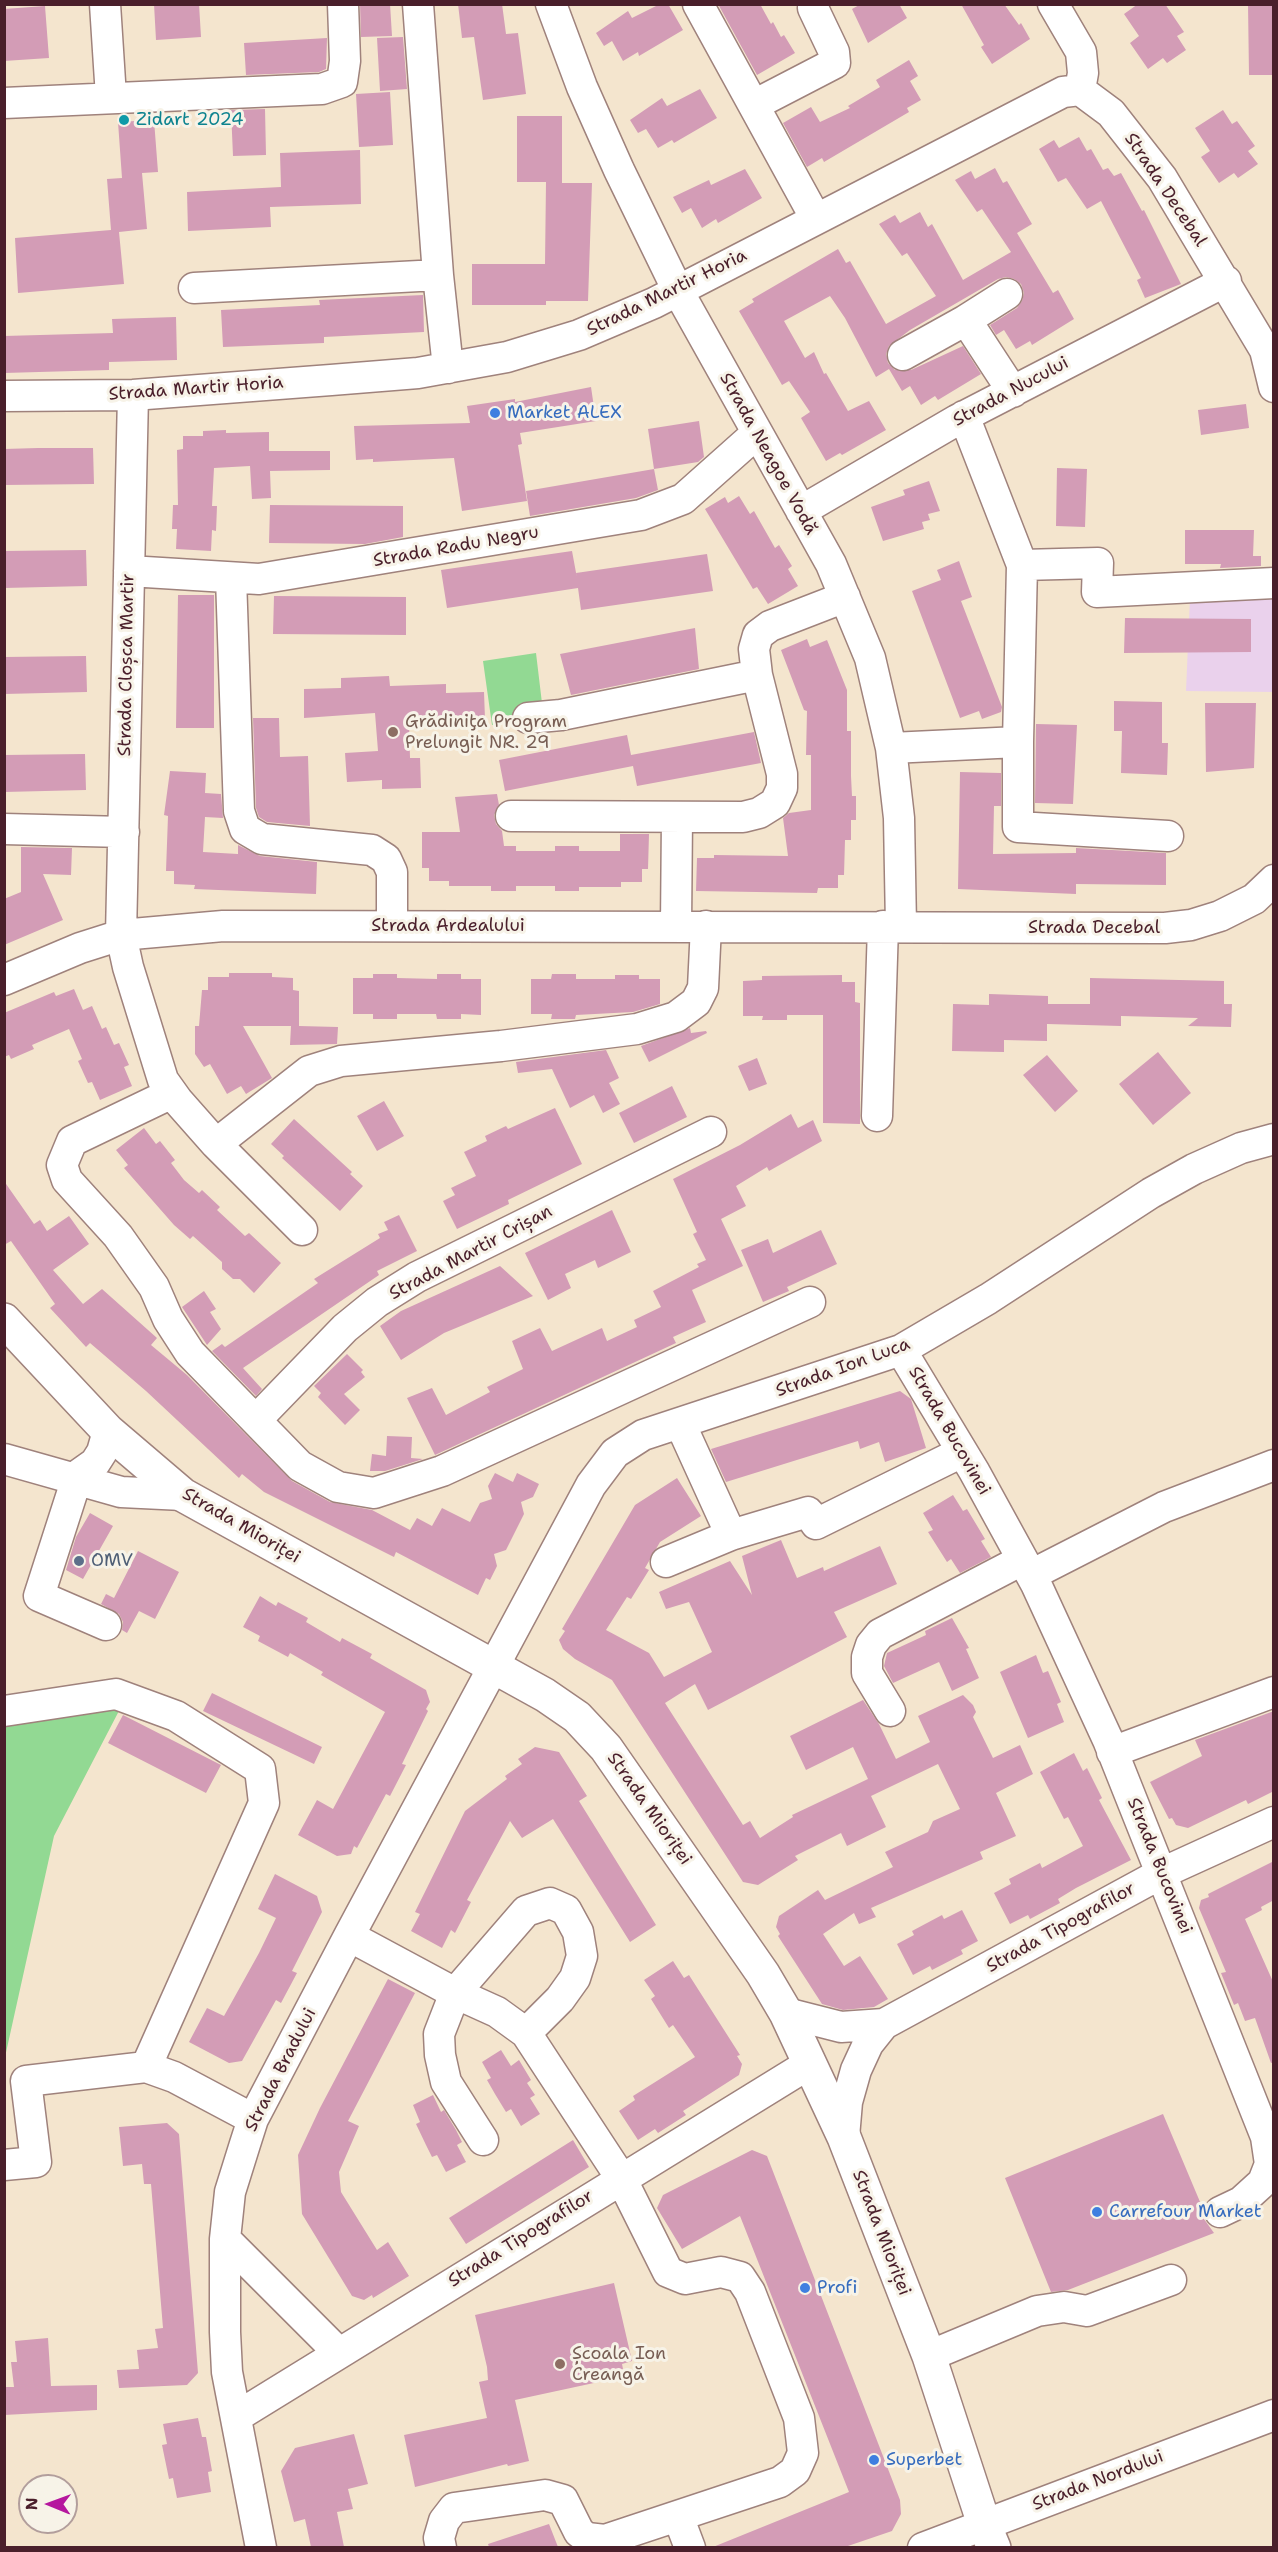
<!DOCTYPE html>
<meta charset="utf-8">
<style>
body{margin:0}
#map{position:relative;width:1278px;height:2552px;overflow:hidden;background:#f4e5ce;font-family:"Shantell Sans",sans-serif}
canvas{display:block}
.frame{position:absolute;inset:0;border:6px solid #4a1f2b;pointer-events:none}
.north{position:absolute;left:18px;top:2474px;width:60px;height:60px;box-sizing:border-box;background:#f7f3e8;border:2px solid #b29e9c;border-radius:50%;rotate:271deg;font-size:16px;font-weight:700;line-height:24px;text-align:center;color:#4a1f2b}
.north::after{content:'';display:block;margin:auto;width:21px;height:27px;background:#b5179e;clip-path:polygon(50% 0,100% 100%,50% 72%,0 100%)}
</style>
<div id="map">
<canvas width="1278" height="2552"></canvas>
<div class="frame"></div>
<div class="north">N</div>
</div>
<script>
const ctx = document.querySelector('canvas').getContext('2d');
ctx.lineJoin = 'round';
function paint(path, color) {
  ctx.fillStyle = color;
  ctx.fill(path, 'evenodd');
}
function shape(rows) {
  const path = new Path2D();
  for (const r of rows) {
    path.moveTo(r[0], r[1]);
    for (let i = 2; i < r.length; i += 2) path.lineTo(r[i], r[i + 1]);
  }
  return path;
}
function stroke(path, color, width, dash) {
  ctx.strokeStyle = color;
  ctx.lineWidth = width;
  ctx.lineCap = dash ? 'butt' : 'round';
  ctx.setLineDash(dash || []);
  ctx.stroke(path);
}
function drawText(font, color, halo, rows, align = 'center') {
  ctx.font = font + ' "Shantell Sans",sans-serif';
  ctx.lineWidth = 6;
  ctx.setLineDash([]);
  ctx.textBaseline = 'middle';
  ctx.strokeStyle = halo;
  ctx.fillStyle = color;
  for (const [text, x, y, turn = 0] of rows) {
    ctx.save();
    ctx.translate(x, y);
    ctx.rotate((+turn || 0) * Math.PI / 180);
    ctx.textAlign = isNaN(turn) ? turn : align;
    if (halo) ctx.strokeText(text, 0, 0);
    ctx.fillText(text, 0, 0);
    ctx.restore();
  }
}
paint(shape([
 [1273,595,1273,692,1186,691,1190,598]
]), '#ead1ec');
paint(shape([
 [536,653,544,720,492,725,483,661],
 [121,1707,54,1836,5,2057,5,1711]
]), '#92d993');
paint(shape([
 [154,4,199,4,201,37,156,40],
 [360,4,390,4,392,36,361,37],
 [458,4,502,4,506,34,518,33,526,94,483,100,474,37,462,38],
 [660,4,668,4,683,30,639,56,638,52,623,61,612,41,604,46,596,33,628,11,632,18],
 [718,4,760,4,771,24,773,22,781,37,784,35,795,53,757,75],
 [861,4,899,4,907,18,868,43,852,9],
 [961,4,1004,4,1019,25,1021,23,1030,39,992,64,981,47,984,45],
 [1138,4,1165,4,1184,32,1177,36,1186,50,1167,63,1163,58,1148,69,1130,43,1139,36,1124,14],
 [1248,4,1274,4,1274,75,1249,75],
 [45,6,49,58,4,61,4,9],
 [403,37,407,89,380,91,377,38],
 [327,38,326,69,319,72,246,75,244,43],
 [909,60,918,76,910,81,921,100,907,108,909,112,824,162,822,158,807,167,783,123,811,107,820,122,850,108,848,106,880,87,876,80],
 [700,89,717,118,674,143,672,140,658,148,646,129,638,133,630,120,662,98,667,106],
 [390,92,393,145,359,147,356,94],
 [265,109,266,155,233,156,231,110],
 [1223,110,1232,124,1237,121,1255,146,1248,151,1258,164,1238,178,1234,173,1219,183,1201,157,1210,151,1195,128],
 [517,116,562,116,562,183,592,183,588,301,546,301,546,305,472,305,472,264,545,264,546,182,517,182],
 [154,120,158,172,142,173,147,229,119,232,124,284,18,293,15,238,111,230,107,179,122,178,118,122],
 [1079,137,1087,151,1091,149,1103,170,1108,168,1114,176,1121,173,1142,211,1144,210,1181,284,1145,298,1137,280,1141,278,1101,201,1087,209,1066,178,1058,182,1039,149,1054,140,1059,148],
 [360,150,361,204,270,207,271,227,188,231,187,192,281,187,280,153],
 [995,168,1003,183,1007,181,1032,224,1017,233,1053,293,1058,290,1074,319,1032,345,1030,341,1016,349,1004,330,996,335,990,325,1017,308,1022,301,1024,293,1021,284,1014,279,1006,277,998,279,910,330,889,346,886,354,888,363,895,370,911,370,963,346,981,374,938,400,935,396,921,405,910,386,902,391,889,369,876,377,845,318,830,296,784,321,805,358,814,352,824,374,826,373,848,411,869,401,886,430,842,455,840,453,826,461,801,418,810,412,789,381,782,385,739,311,754,302,752,299,838,249,846,263,850,261,886,324,936,296,907,253,902,256,879,224,895,215,900,223,920,212,928,227,932,224,963,280,1011,252,982,209,977,212,955,180,971,171,975,179],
 [745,169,762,198,718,223,716,219,702,228,691,208,682,213,673,197,709,180,711,185],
 [423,295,424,332,324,337,324,343,223,347,221,310,320,305,319,300],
 [176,317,177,360,109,362,109,370,4,373,4,336,113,333,112,319],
 [591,387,596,421,520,433,522,444,518,445,527,501,462,511,454,458,373,462,373,459,356,460,354,426,470,423,467,406,515,399,515,402],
 [1246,404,1249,428,1201,435,1198,410],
 [699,421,704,457,698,462,654,469,648,429],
 [226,430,226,433,269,432,269,451,330,451,330,470,270,471,271,498,252,499,250,466,214,468,212,506,217,506,216,531,212,530,211,551,176,549,177,529,172,529,173,505,178,505,177,450,183,449,183,436,203,436,203,431],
 [38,448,93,448,94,484,4,485,4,449],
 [1057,468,1087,469,1085,527,1056,526],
 [654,469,658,490,636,498,530,516,526,491],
 [929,481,940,511,928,514,930,520,922,522,924,529,883,541,871,507,905,495,903,490],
 [739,496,750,514,754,511,775,548,779,545,792,566,788,569,798,586,768,604,757,587,753,589,705,509,725,497,728,503],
 [270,505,403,506,403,537,365,544,269,543],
 [1185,530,1254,530,1253,556,1261,556,1261,566,1220,568,1221,564,1185,564],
 [86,550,87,586,4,588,4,551],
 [572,551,577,578,576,573,707,554,713,591,581,610,578,588,447,608,441,570],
 [959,561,972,597,961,601,1002,707,1001,712,982,719,979,711,960,718,912,591,941,580,937,570],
 [178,595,214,595,214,728,176,728],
 [274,596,406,597,406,635,273,634],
 [1125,618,1251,619,1251,652,1124,653],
 [695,628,699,669,571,695,560,654],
 [807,639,810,647,827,640,847,690,847,731,851,731,851,776,852,796,856,796,856,820,851,820,851,840,845,840,844,875,838,875,838,888,818,888,817,893,696,891,697,858,714,858,714,855,788,856,783,818,789,813,811,810,811,755,806,755,807,711,804,710,781,650],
 [86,656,87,692,4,694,4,657],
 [389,676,390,686,446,684,446,693,484,692,485,719,409,722,410,758,420,758,421,788,382,789,382,780,347,782,345,753,378,751,375,713,304,718,304,689,341,688,341,678],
 [1114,701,1162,702,1162,743,1168,743,1167,775,1121,773,1122,731,1114,731],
 [1205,703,1256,703,1254,768,1206,772],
 [253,718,279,718,280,757,308,756,310,826,267,822,259,817,256,808],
 [1036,724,1077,725,1073,804,1035,803],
 [754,732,761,763,637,786,633,766,505,791,499,760,627,735,631,755],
 [85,754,86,790,4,792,4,755],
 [170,771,206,773,205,793,221,794,223,818,205,817,203,852,238,854,238,845,260,856,317,862,316,894,194,889,195,885,174,884,174,871,166,871,168,816,164,815],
 [960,772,1001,773,1001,806,994,806,993,854,1076,853,1076,848,1166,853,1166,885,1076,884,1076,894,958,889],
 [497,794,499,805,494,815,496,824,502,831,504,846,516,846,516,851,555,851,555,846,579,846,579,851,620,851,620,834,649,834,648,869,642,869,642,882,621,882,621,887,579,887,579,891,555,891,555,886,516,886,516,891,491,891,491,886,449,886,449,881,429,881,429,868,422,868,422,832,460,832,455,797],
 [21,847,72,848,71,875,43,874,63,920,4,945,4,899,21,892],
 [229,973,272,973,272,977,293,978,293,990,299,991,299,1026,338,1027,337,1044,290,1045,291,1026,243,1026,272,1078,246,1094,241,1086,227,1094,210,1064,204,1067,195,1054,195,1026,199,1026,202,990,208,990,208,977,229,977],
 [373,974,397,974,397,978,437,979,437,974,461,974,461,979,481,979,481,1015,461,1014,461,1019,437,1019,436,1014,397,1014,397,1019,373,1019,373,1014,353,1014,353,978,373,978],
 [552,974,576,974,576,979,615,979,615,975,639,975,639,979,660,979,660,1004,633,1012,576,1015,575,1019,551,1019,552,1014,531,1014,531,979,551,979],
 [842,975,842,982,855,982,855,1002,860,1003,860,1124,823,1123,823,1015,787,1015,787,1020,762,1020,763,1016,743,1016,743,981,762,980,762,976],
 [1090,978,1224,981,1224,1004,1232,1004,1231,1027,1188,1026,1198,1018,1121,1016,1121,1026,1047,1024,1047,1041,1004,1040,1004,1052,952,1051,953,1004,989,1005,989,994,1048,996,1048,1004,1090,1004],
 [74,989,83,1010,92,1006,102,1029,106,1027,114,1045,119,1043,129,1065,124,1067,132,1086,100,1100,92,1082,88,1083,78,1061,82,1059,69,1029,32,1045,34,1049,11,1059,9,1055,4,1057,4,1013,54,992,56,996],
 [690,1028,691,1033,706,1031,707,1033,649,1062,641,1046],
 [606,1050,619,1078,609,1083,620,1104,603,1113,594,1095,570,1108,552,1069,518,1073,516,1062],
 [1158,1052,1191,1093,1153,1125,1119,1084],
 [1047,1055,1078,1091,1055,1112,1023,1075],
 [757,1058,767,1084,749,1091,738,1066],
 [672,1086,687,1117,634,1143,619,1113],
 [384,1101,404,1136,377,1151,357,1116],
 [555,1108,582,1164,508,1200,509,1204,457,1229,443,1201,455,1195,451,1188,476,1176,464,1152,487,1141,485,1136,506,1126,508,1129],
 [791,1114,798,1128,813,1120,822,1141,769,1171,767,1167,736,1186,746,1206,721,1219,743,1266,692,1290,706,1322,673,1337,676,1343,435,1455,407,1398,432,1388,446,1415,490,1392,487,1387,523,1369,512,1341,540,1328,552,1351,602,1328,607,1341,637,1327,634,1320,661,1307,653,1291,699,1267,697,1264,706,1260,693,1234,697,1232,673,1179,740,1145],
 [294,1119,352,1172,350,1174,363,1186,340,1211,282,1158,284,1156,271,1144],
 [144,1128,156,1144,160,1141,175,1160,171,1163,184,1180,199,1193,202,1190,220,1207,217,1210,245,1236,249,1233,281,1263,254,1293,240,1279,233,1279,222,1269,222,1262,193,1236,190,1239,174,1225,124,1168,128,1165,116,1150],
 [4,1181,34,1224,40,1220,47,1231,69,1216,89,1244,53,1270,83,1304,102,1289,157,1338,151,1345,187,1375,292,1481,330,1502,372,1510,410,1530,417,1518,432,1526,442,1508,470,1522,480,1503,492,1499,488,1486,495,1473,513,1482,517,1473,539,1484,533,1497,521,1502,524,1514,506,1550,494,1554,497,1566,490,1580,486,1578,478,1595,396,1552,394,1557,264,1492,242,1474,239,1478,146,1391,90,1343,86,1347,50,1308,55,1304,11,1241,4,1245],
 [612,1210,631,1252,598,1268,595,1260,565,1274,571,1288,548,1300,525,1253],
 [399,1215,417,1251,377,1271,379,1275,243,1368,262,1389,256,1396,212,1351,222,1344,225,1347,318,1283,314,1279,380,1238,378,1234,388,1230,384,1222],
 [821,1230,837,1264,787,1287,789,1291,763,1302,741,1250,768,1239,773,1253],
 [500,1266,533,1296,444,1333,401,1360,380,1326,401,1311],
 [204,1291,216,1309,210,1312,221,1329,207,1345,182,1307],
 [347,1354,363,1370,361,1372,365,1377,344,1394,360,1410,345,1425,318,1397,321,1393,314,1386],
 [900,1391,911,1399,926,1448,885,1462,879,1442,860,1449,858,1441,726,1482,711,1449],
 [387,1436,412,1437,411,1458,423,1459,385,1471,370,1471,372,1454,386,1456],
 [677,1478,701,1516,660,1542,645,1568,649,1570,631,1599,627,1597,606,1630,649,1653,664,1677,712,1652,689,1602,666,1609,659,1592,730,1561,752,1595,742,1556,781,1540,797,1578,823,1567,824,1571,880,1546,897,1584,834,1612,847,1637,708,1710,695,1684,665,1703,743,1825,750,1821,760,1838,793,1817,792,1815,868,1779,853,1747,806,1770,790,1736,863,1700,879,1724,896,1759,930,1742,918,1716,963,1695,973,1705,976,1712,973,1717,993,1758,1020,1745,1033,1774,996,1793,1016,1836,980,1852,983,1859,871,1908,876,1917,859,1924,854,1913,823,1934,844,1966,860,1956,888,1999,874,2007,843,2010,822,2004,778,1936,780,1934,776,1927,779,1916,818,1890,825,1900,893,1867,885,1852,928,1832,933,1821,960,1809,938,1764,871,1796,886,1827,847,1846,841,1833,795,1856,798,1860,758,1885,743,1882,612,1680,575,1659,563,1649,559,1640,565,1631,562,1629,635,1505],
 [953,1495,963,1511,967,1509,985,1539,981,1541,991,1557,960,1573,951,1559,947,1562,928,1532,933,1530,923,1513],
 [90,1513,113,1526,83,1579,66,1570,76,1537],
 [138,1551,179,1572,155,1619,139,1611,127,1633,122,1630,123,1622,119,1614,101,1604,106,1594,114,1598],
 [260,1596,276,1606,278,1602,308,1618,306,1622,340,1642,342,1638,372,1654,370,1658,426,1690,430,1702,426,1709,428,1711,402,1764,406,1765,390,1796,386,1794,357,1848,354,1846,351,1854,337,1856,298,1835,317,1800,333,1809,385,1712,321,1675,323,1672,290,1653,288,1657,258,1641,260,1636,243,1627],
 [952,1618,969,1648,966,1649,979,1678,952,1691,939,1662,893,1683,884,1666,887,1653,926,1635,925,1631],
 [1036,1655,1043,1673,1048,1671,1061,1702,1057,1704,1064,1722,1028,1738,1000,1672],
 [212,1693,322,1747,314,1764,203,1711],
 [1274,1711,1274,1791,1248,1804,1246,1800,1188,1828,1176,1825,1172,1818,1169,1819,1150,1782,1202,1756,1195,1740],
 [123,1715,221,1765,206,1793,108,1743],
 [535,1747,559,1752,587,1796,579,1801,656,1925,630,1942,553,1819,522,1838,510,1821,467,1900,471,1902,455,1933,451,1930,442,1948,411,1931,420,1914,415,1912,465,1811,507,1779,505,1776,522,1764,518,1759],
 [1074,1753,1083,1771,1087,1768,1102,1798,1099,1800,1131,1860,1076,1888,1058,1899,1060,1903,1030,1919,1028,1915,1010,1924,994,1893,1011,1884,1009,1879,1040,1863,1042,1868,1083,1846,1068,1817,1064,1819,1040,1772],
 [1274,1861,1274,1900,1261,1907,1262,1910,1245,1919,1274,1984,1274,2062,1271,2063,1255,2018,1245,2021,1238,2003,1234,2005,1221,1973,1226,1972,1199,1908,1201,1900,1209,1897,1208,1894],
 [275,1874,317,1896,322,1912,292,1971,297,1973,281,2003,276,2000,242,2061,229,2063,189,2042,207,2008,224,2016,259,1953,276,1918,258,1909],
 [962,1910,978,1941,961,1950,963,1954,932,1970,930,1966,913,1975,897,1944,914,1935,912,1931,942,1915,944,1919],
 [673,1961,684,1978,689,1975,740,2055,737,2056,742,2064,739,2075,683,2111,686,2115,658,2133,655,2129,638,2140,619,2111,635,2100,633,2096,695,2057,673,2025,669,2028,651,1999,655,1996,644,1980],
 [388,1979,415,1993,348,2121,359,2126,339,2172,341,2192,377,2250,388,2242,409,2276,373,2298,372,2295,364,2300,352,2296,302,2214,298,2155,320,2108],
 [501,2050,511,2066,519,2060,531,2080,527,2083,535,2095,530,2098,540,2114,521,2126,511,2109,506,2112,495,2094,487,2080,491,2078,482,2062],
 [433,2095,441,2112,444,2110,456,2130,462,2142,457,2145,466,2162,446,2172,437,2155,432,2157,426,2145,416,2124,420,2122,413,2105],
 [1163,2114,1203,2209,1204,2219,1214,2233,1068,2290,1051,2292,1005,2178],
 [167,2123,179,2134,198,2373,187,2385,119,2388,117,2370,139,2369,137,2350,158,2348,155,2329,163,2328,151,2184,144,2184,142,2164,123,2166,119,2127],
 [573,2140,589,2167,466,2244,449,2218],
 [752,2150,767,2156,900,2500,901,2514,892,2531,845,2547,713,2547,849,2492,740,2216,682,2249,657,2208,663,2195],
 [614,2283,632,2361,622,2364,623,2369,616,2371,617,2378,515,2400,529,2461,508,2466,507,2464,415,2487,404,2435,487,2418,479,2382,488,2380,487,2367,475,2315],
 [48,2338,51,2386,97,2385,97,2410,4,2415,4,2387,14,2387,11,2362,17,2362,15,2341],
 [198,2418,202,2437,206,2437,212,2471,208,2472,211,2492,177,2498,173,2478,169,2479,162,2445,167,2444,163,2424],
 [354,2434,368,2484,348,2489,353,2509,337,2512,344,2547,311,2547,305,2519,294,2522,281,2471,295,2448],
 [549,2524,558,2547,489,2547,488,2544]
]), '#d39cb6');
const minor = shape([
 [105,4,111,97],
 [418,4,438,275,448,368],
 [551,4,582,87,619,170,678,291,831,564,870,658,891,748,899,818,901,926],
 [698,4,816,219],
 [1053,4,1081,52,1083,73,1080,90],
 [1080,90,1111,113,1162,178,1265,350,1274,387],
 [4,103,322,89,342,82,345,61,343,4],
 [754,105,835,63,834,52,813,8],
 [194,288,438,275],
 [966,320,1007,294],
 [903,355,966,320,1013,392],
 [133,395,121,935,128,967,163,1080,178,1101,216,1144,302,1230],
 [4,396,133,395,331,380,418,373,507,357,579,335,654,303,1063,92,1080,90],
 [801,511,957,420,1226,281],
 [1022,565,1098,563,1097,592,1274,583],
 [129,571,259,579,641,515,683,499,756,434],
 [231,578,239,811,245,829,262,839,372,850,386,859,392,872,392,926],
 [528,718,561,715,757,675],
 [1018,742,1018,827,1168,836],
 [891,748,1018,742,1022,565,964,416],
 [511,816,743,817,759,813,775,803,782,788,782,774,757,675,754,649,758,635,770,626,845,597],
 [4,829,124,832],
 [676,926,677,817],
 [4,980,80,948,121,935,223,926,1165,928,1191,925,1220,916,1254,899,1274,880],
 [172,1093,72,1141,62,1165,67,1180,118,1236,154,1287,168,1319,190,1353,300,1466,338,1487,374,1493,442,1471,810,1302],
 [877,1116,883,926],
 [216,1144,309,1071,341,1061,501,1046,637,1029,676,1017,696,1002,703,988,706,926],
 [901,1350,974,1471,1036,1584,1108,1740,1266,2137,1270,2164,1263,2182,1241,2202,1220,2212],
 [256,1420,345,1328,377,1302,417,1277,711,1132],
 [680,1423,731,1535],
 [4,1459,121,1492,183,1495],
 [71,1480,95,1463,102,1452,108,1431],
 [76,1481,39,1596,106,1625],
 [666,1562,731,1535,808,1512,816,1524,962,1452],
 [1031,1575,1164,1507,1274,1465],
 [4,1711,116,1694,176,1716,260,1769,264,1803,146,2067],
 [890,1711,867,1673,867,1657,871,1645,880,1634,1022,1560],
 [1112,1752,1274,1692],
 [349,1936,455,1993,497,2012,526,2033,621,2178,668,2272,685,2279,721,2272,740,2277,750,2292,799,2418,803,2453,795,2471,780,2482,605,2540,587,2538,579,2532,563,2500,545,2495,454,2508,444,2521,439,2538,441,2548],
 [786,2013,841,2027,884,2024,1162,1873,1274,1822],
 [844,2137,847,2102,856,2070,868,2044,884,2024],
 [483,2140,446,2082,440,2055,439,2034,455,1993,526,1911,550,1903,566,1910,578,1932,582,1956,575,1978,560,1999,526,2033],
 [4,2165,36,2162,26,2081,146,2067,174,2077,253,2119],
 [225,2239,338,2352],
 [929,2356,1037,2311,1064,2307,1087,2311,1171,2280],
 [236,2417,809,2064],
 [678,2516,690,2548],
 [261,2548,227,2372,225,2332,225,2239,230,2192,245,2144,253,2119,349,1936,591,1485,615,1453,643,1435,901,1350,988,1299,1151,1193,1194,1169,1241,1148,1274,1139],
 [923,2548,1274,2415]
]);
const major = shape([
 [4,1320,108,1431,183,1495,545,1695,577,1717,606,1748,763,1974,786,2013,844,2137,929,2356,984,2524,994,2548]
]);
stroke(minor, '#9f827c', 33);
stroke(major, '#9f827c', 36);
stroke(minor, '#fff', 30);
stroke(major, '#fff', 33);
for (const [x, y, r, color] of [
 [124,120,6,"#0f9aa8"],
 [495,413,6,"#3f7fe0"],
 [393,732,6,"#8d6e63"],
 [79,1561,6,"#5c6f8a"],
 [1097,2212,6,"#3f7fe0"],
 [805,2288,6,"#3f7fe0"],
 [560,2364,6,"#8d6e63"],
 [874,2460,6,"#3f7fe0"]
]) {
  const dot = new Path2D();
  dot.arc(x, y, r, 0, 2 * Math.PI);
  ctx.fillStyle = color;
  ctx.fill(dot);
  stroke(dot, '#f7f3e8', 2);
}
drawText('18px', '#0d838f', '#f7f3e8', [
 ["Zidart 2024",136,120]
], 'left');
drawText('18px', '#4a1f2b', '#f7f3e8', [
 ["Strada Decebal",1165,190,56],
 ["Strada Martir Horia",667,293,-26],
 ["Strada Martir Horia",196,389,-4],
 ["Strada Nucului",1011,392,-28],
 ["Strada Neagoe Vodă",768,454,61],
 ["Strada Radu Negru",456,547,-10],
 ["Strada Cloșca Martir",127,665,-89],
 ["Strada Ardealului",448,926],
 ["Strada Decebal",1094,928],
 ["Strada Martir Crișan",471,1253,-28],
 ["Strada Ion Luca",843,1368,-20],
 ["Strada Bucovinei",949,1431,60],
 ["Strada Mioriței",241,1526,30],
 ["Strada Mioriței",649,1809,55],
 ["Strada Bucovinei",1159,1866,68],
 ["Strada Tipografilor",1061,1928,-29],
 ["Strada Bradului",281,2070,-63],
 ["Strada Mioriței",881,2233,69],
 ["Strada Tipografilor",521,2239,-32],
 ["Strada Nordului",1098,2481,-21]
]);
drawText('18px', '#366cbe', '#f7f3e8', [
 ["Market ALEX",507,413],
 ["Carrefour Market",1109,2212],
 ["Profi",817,2288],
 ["Superbet",886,2460]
], 'left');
drawText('18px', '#785e54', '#f7f3e8', [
 ["Grădiniţa Program",405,722],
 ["Prelungit NR. 29",405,743],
 ["Școala Ion",572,2354],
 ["Creangă",572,2375]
], 'left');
drawText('18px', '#4e5e75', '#f7f3e8', [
 ["OMV",91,1561]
], 'left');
</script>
